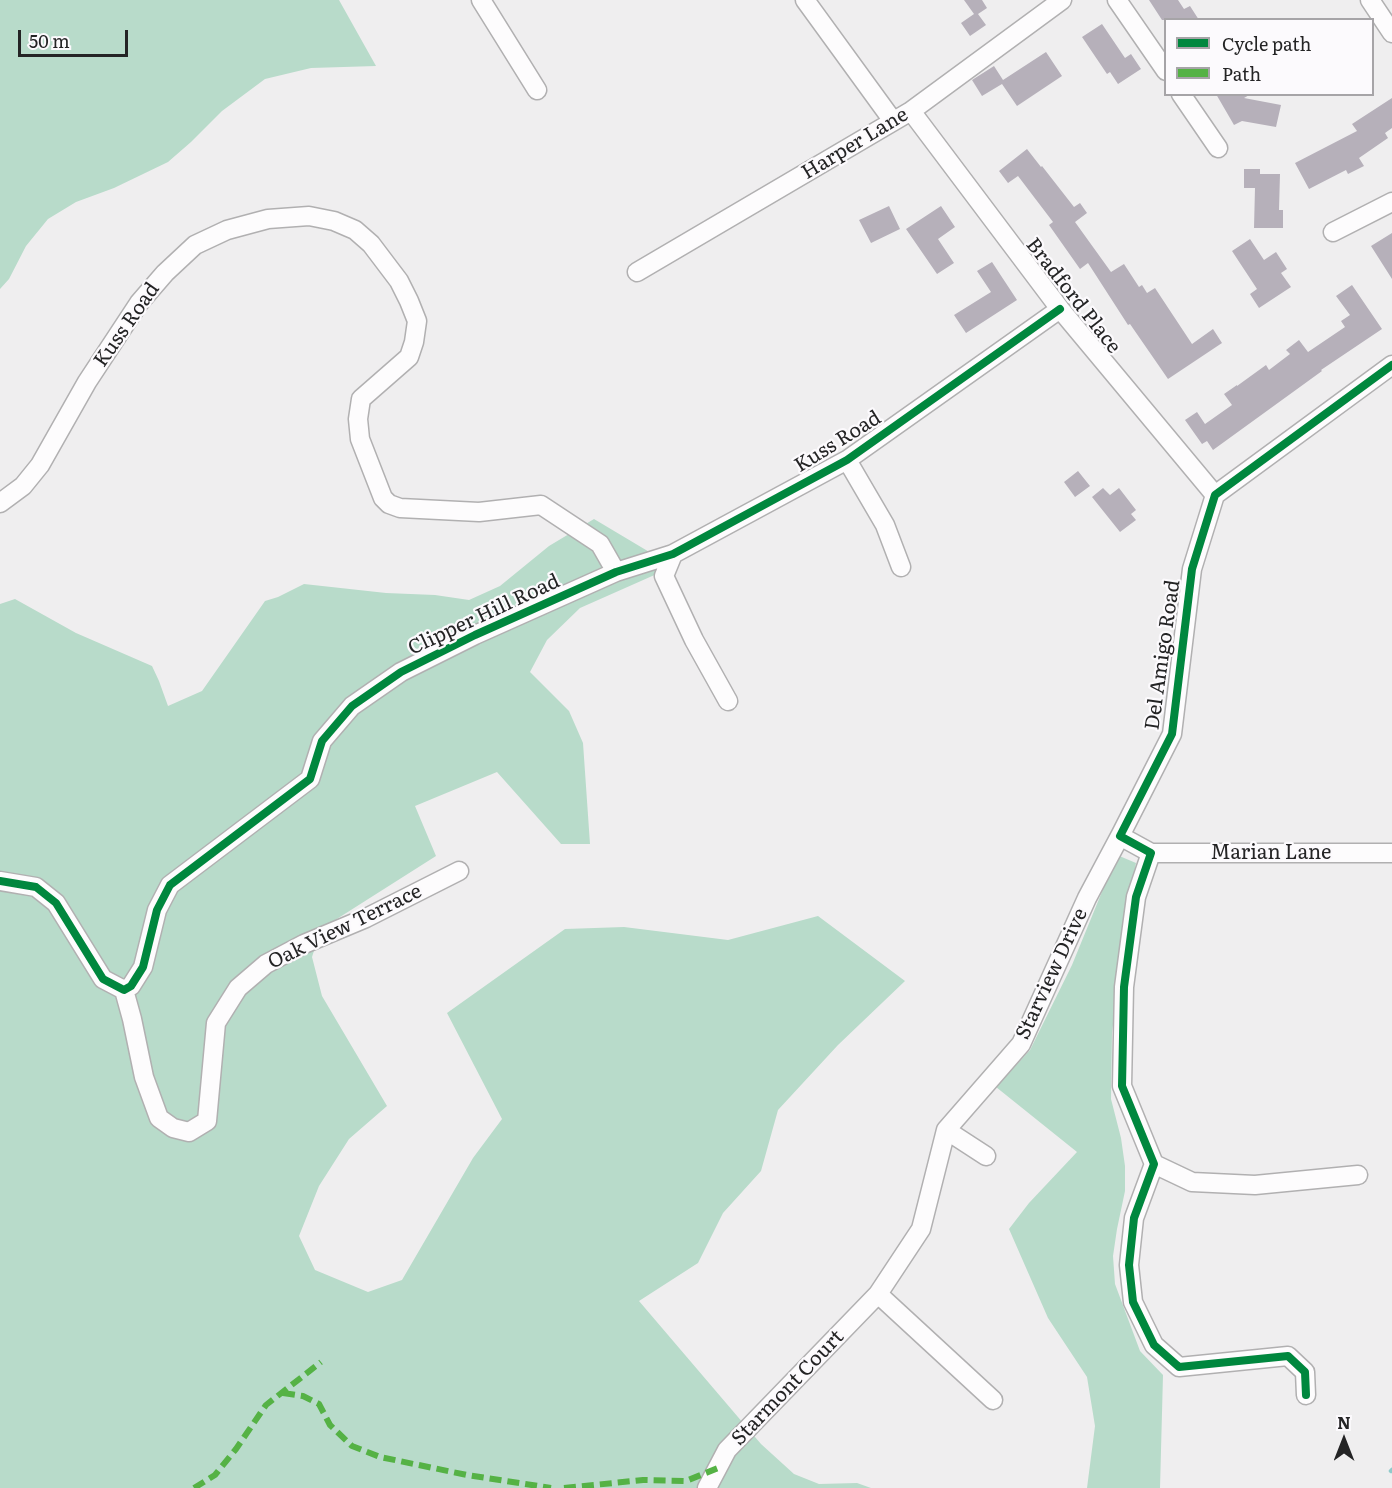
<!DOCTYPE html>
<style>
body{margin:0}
#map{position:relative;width:1392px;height:1488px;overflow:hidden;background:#efeeef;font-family:Literata,serif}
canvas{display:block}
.legend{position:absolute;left:1164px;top:18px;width:210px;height:78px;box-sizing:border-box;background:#fcfafd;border:2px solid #a6a4a7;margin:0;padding:8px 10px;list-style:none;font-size:18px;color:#242425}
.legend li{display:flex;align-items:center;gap:12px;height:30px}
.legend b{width:30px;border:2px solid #a6a4a7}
.north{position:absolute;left:1314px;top:1410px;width:60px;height:60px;-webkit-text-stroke:4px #fcfafd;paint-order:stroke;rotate:0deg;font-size:16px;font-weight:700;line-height:24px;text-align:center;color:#242425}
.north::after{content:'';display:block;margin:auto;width:21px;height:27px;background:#242425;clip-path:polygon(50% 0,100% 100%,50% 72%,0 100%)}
.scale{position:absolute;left:18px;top:30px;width:110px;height:27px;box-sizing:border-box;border:3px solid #242425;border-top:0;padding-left:8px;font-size:18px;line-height:21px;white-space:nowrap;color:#242425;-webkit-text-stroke:4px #fcfafd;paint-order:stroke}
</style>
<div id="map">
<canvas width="1392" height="1488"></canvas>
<ul class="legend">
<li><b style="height:8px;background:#00873e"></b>Cycle path</li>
<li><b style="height:8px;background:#55b245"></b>Path</li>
</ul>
<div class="north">N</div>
<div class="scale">50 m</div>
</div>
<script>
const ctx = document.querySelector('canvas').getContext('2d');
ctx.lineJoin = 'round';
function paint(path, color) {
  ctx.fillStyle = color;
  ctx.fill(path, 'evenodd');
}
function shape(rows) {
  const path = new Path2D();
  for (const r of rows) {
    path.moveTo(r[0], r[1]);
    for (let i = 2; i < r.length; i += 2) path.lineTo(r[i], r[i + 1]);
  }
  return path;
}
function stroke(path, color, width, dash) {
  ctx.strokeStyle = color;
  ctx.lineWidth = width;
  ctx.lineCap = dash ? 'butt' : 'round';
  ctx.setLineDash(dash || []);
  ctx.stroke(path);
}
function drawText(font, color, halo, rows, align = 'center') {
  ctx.font = font + ' Literata,serif';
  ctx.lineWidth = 4.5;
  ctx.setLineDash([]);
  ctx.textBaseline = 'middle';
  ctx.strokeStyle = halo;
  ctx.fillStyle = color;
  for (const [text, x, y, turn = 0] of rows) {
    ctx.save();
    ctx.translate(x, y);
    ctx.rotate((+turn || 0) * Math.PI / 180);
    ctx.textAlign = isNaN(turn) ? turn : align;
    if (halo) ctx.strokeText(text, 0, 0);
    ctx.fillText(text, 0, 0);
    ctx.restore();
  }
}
paint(shape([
 [0,0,339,0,376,66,311,68,265,79,222,111,191,142,168,162,114,188,76,202,48,219,26,246,9,279,0,289],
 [594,519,651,553,659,573,580,608,547,640,530,672,569,711,583,743,590,844,561,844,497,772,415,806,436,856,321,929,312,957,322,996,387,1106,349,1139,319,1186,299,1236,315,1270,368,1292,402,1280,473,1158,502,1119,447,1013,565,929,624,927,728,940,818,916,905,981,838,1045,778,1110,761,1171,723,1213,698,1263,639,1301,761,1444,794,1474,819,1484,857,1483,871,1488,0,1488,0,604,15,599,76,633,152,666,159,681,168,706,202,691,265,601,278,597,304,584,386,593,435,595,469,600,500,586,549,546],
 [1117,855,1136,863,1126,917,1112,1033,1111,1099,1121,1138,1125,1166,1125,1191,1117,1229,1113,1256,1115,1284,1140,1351,1163,1375,1160,1488,1087,1488,1095,1426,1087,1377,1048,1318,1009,1229,1029,1203,1077,1152,996,1087,1030,1050,1072,965]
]), '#b8dbca');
stroke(shape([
 [1391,1471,1392,1470]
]), '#90cacb', 4.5);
paint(shape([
 [964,0,982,0,987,8,978,14,986,25,970,36,961,23,974,14],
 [1149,0,1178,0,1184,9,1190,6,1199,20,1162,20],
 [1102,24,1125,58,1131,54,1141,69,1118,84,1110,72,1107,74,1082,37],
 [1046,52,1062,76,1017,106,1002,84,982,96,972,80,994,66,1003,80],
 [1216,94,1251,94,1244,98,1281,105,1276,127,1242,121,1234,125],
 [1392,98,1392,128,1385,133,1388,138,1359,158,1364,166,1348,174,1346,170,1309,189,1295,163,1357,131,1352,124],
 [1027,149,1041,167,1042,166,1074,207,1080,203,1087,213,1075,222,1111,272,1124,264,1139,287,1142,285,1147,293,1155,288,1192,344,1213,329,1222,343,1168,379,1130,324,1128,325,1088,263,1080,269,1049,225,1053,222,1018,176,1008,183,999,171],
 [1244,169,1260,169,1260,174,1280,174,1279,210,1283,210,1283,228,1254,228,1255,188,1244,188],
 [889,206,900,229,871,243,859,220],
 [941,206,955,227,938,239,954,263,937,274,906,229],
 [1392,233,1392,279,1371,246],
 [1250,239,1264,260,1276,252,1287,269,1281,273,1291,287,1259,308,1250,294,1257,289,1232,251],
 [992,262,1017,300,966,333,954,315,991,292,977,271],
 [1352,285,1382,329,1321,370,1322,371,1213,450,1207,441,1202,444,1185,420,1197,412,1205,424,1232,405,1224,394,1237,385,1237,386,1266,365,1269,370,1290,354,1286,350,1299,340,1308,352,1345,327,1341,321,1350,315,1336,296],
 [1078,471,1090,486,1075,497,1064,482],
 [1103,488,1110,495,1119,488,1136,510,1131,514,1136,520,1120,532,1092,497]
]), '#b6b0ba');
const minor = shape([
 [481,0,537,90],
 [805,0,893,121],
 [1117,0,1166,71],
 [1370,0,1392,33],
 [1181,94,1218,148],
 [911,111,1060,309,1215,495],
 [1333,232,1392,202],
 [637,272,911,111,1062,0],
 [847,460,885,525,901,567],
 [0,503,23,486,40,465,87,382,139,303,165,273,195,245,227,230,268,219,309,216,334,221,355,230,371,244,399,281,409,301,417,321,414,342,409,357,361,399,358,419,360,439,383,498,389,504,400,508,479,512,541,505,600,544,616,572],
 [673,554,664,576,694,640,728,701],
 [1151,853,1392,853],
 [0,881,36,887,56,903,103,979,124,990,131,986,143,967,157,910,170,885,310,779,322,741,352,706,401,672,475,635,616,572,673,554,847,460,1060,309],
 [124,990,132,1019,144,1077,159,1118,173,1128,189,1132,207,1121,216,1023,238,988,266,964,304,944,366,918,459,871],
 [946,1130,986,1156],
 [1154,1164,1192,1182,1255,1185,1358,1175],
 [878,1294,993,1400],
 [1306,1395,1305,1372,1288,1356,1179,1367,1154,1345,1133,1302,1129,1265,1134,1218,1154,1164,1122,1086,1124,987,1136,897,1151,853,1120,836,1172,734,1192,569,1215,495,1392,365],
 [707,1488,727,1450,878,1294,921,1229,946,1130,1021,1044,1087,898,1120,836]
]);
stroke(minor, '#b1b0b1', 21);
stroke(minor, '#fdfcfd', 18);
stroke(shape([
 [283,1393,303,1396,319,1404,330,1425,352,1446,380,1457,467,1475,551,1488],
 [194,1488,215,1475,236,1449,266,1405,321,1362],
 [564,1488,643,1480,686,1481,718,1468]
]), '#55b245', 6, [12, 6]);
stroke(shape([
 [0,881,36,887,56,903,103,979,124,990,131,986,143,967,157,910,170,885,310,779,322,741,352,706,401,672,475,635,616,572,673,554,847,460,1060,309],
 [1306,1395,1305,1372,1288,1356,1179,1367,1154,1345,1133,1302,1129,1265,1134,1218,1154,1164,1122,1086,1124,987,1136,897,1151,853,1120,836,1172,734,1192,569,1215,495,1392,365]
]), '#00873e', 8);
drawText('20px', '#242425', '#fcfafd', [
 ["Harper Lane",855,144,-31],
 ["Bradford Place",1073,296,52],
 ["Kuss Road",127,325,-55],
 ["Kuss Road",838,442,-32],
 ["Clipper Hill Road",484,615,-25],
 ["Del Amigo Road",1163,655,-82],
 ["Marian Lane",1271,853],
 ["Oak View Terrace",345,927,-26],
 ["Starview Drive",1052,974,-65],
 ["Starmont Court",788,1388,-46]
]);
</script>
